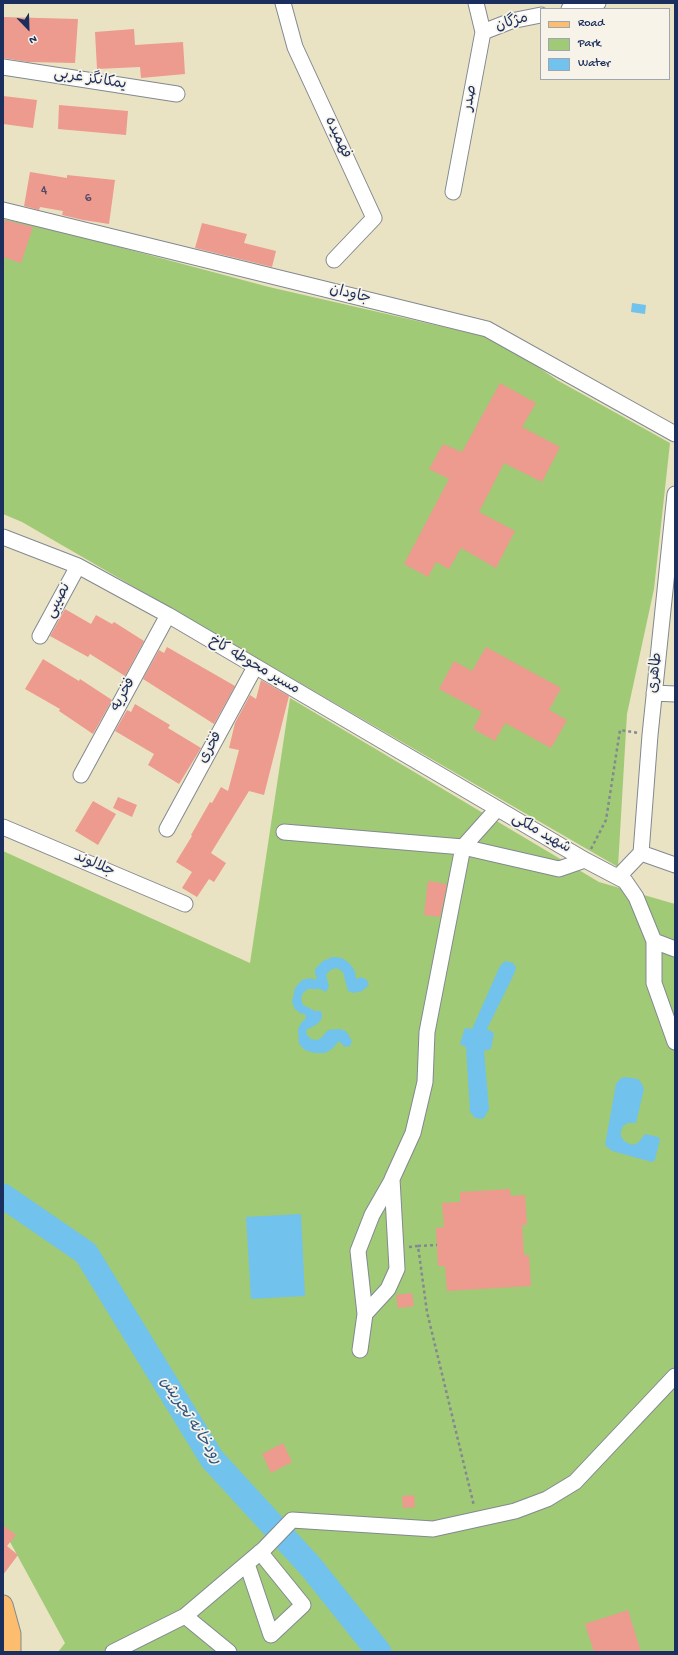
<!DOCTYPE html>
<meta charset="utf-8">
<style>
body{margin:0}
#map{position:relative;width:678px;height:1655px;overflow:hidden;background:#eae3c3;font-family:"Gochi Hand",sans-serif}
canvas{display:block}
.frame{position:absolute;inset:0;border:4px solid #1b2f5e;pointer-events:none}
.legend{position:absolute;left:540px;top:8px;width:130px;height:72px;box-sizing:border-box;background:#f7f3e8;border:1px solid #9fa5b1;margin:0;padding:5px 7px;list-style:none;font-size:12px;color:#1b2f5e}
.legend li{display:flex;align-items:center;gap:8px;height:20px}
.legend b{width:20px;border:1px solid #9fa5b1}
.north{position:absolute;left:8px;top:8px;width:40px;height:40px;-webkit-text-stroke:3px #f7f3e8;paint-order:stroke;rotate:157deg;font-size:11px;font-weight:700;line-height:16px;text-align:center;color:#1b2f5e}
.north::after{content:'';display:block;margin:auto;width:14px;height:18px;background:#1b2f5e;clip-path:polygon(50% 0,100% 100%,50% 72%,0 100%)}
</style>
<div id="map">
<canvas width="678" height="1655"></canvas>
<div class="frame"></div>
<ul class="legend">
<li><b style="height:5px;background:#fcbd6f"></b>Road</li>
<li><b style="height:11px;background:#a1ca76"></b>Park</li>
<li><b style="height:11px;background:#71c2ec"></b>Water</li>
</ul>
<div class="north">N</div>
</div>
<script>
const ctx = document.querySelector('canvas').getContext('2d');
ctx.lineJoin = 'round';
function paint(path, color) {
  ctx.fillStyle = color;
  ctx.fill(path, 'evenodd');
}
function shape(rows) {
  const path = new Path2D();
  for (const r of rows) {
    path.moveTo(r[0], r[1]);
    for (let i = 2; i < r.length; i += 2) path.lineTo(r[i], r[i + 1]);
  }
  return path;
}
function stroke(path, color, width, dash) {
  ctx.strokeStyle = color;
  ctx.lineWidth = width;
  ctx.lineCap = dash ? 'butt' : 'round';
  ctx.setLineDash(dash || []);
  ctx.stroke(path);
}
function drawText(font, color, halo, rows, align = 'center') {
  ctx.font = font + ' "Gochi Hand","Playpen Sans Arabic",sans-serif';
  ctx.lineWidth = 3.5;
  ctx.setLineDash([]);
  ctx.textBaseline = 'middle';
  ctx.strokeStyle = halo;
  ctx.fillStyle = color;
  for (const [text, x, y, turn = 0] of rows) {
    ctx.save();
    ctx.translate(x, y);
    ctx.rotate((+turn || 0) * Math.PI / 180);
    ctx.textAlign = isNaN(turn) ? turn : align;
    if (halo) ctx.strokeText(text, 0, 0);
    ctx.fillText(text, 0, 0);
    ctx.restore();
  }
}
paint(shape([
 [3,219,48,228,269,287,483,336,515,351,557,380,670,443,654,589,627,714,618,867,22,522,3,514],
 [290,698,599,882,675,904,675,1652,58,1652,65,1643,3,1529,3,851,250,963]
]), '#a1ca76');
paint(shape([
 [632,303,646,305,645,314,631,312],
 [333,957,342,958,349,963,355,971,356,979,361,977,367,980,369,985,362,991,354,993,348,991,343,972,337,968,330,970,326,975,329,986,326,992,320,989,308,989,303,993,301,998,303,1005,315,1011,321,1011,322,1016,321,1020,316,1025,306,1030,307,1035,311,1039,317,1040,321,1038,328,1030,339,1029,346,1031,352,1041,350,1046,345,1047,339,1041,332,1049,325,1053,314,1053,305,1050,299,1044,298,1029,302,1022,306,1018,305,1014,300,1013,295,1009,292,1002,295,988,302,980,310,978,315,980,317,977,315,974,315,969,323,961],
 [505,961,513,963,516,967,514,974,487,1029,494,1033,491,1049,484,1051,489,1109,484,1118,481,1119,475,1118,470,1112,466,1047,460,1044,465,1028,472,1029,500,966],
 [624,1077,638,1079,642,1084,644,1089,636,1123,628,1123,623,1126,621,1131,621,1136,624,1141,632,1145,638,1143,645,1134,658,1137,660,1139,655,1160,652,1162,612,1151,605,1145,616,1084,620,1079],
 [301,1214,305,1296,251,1299,246,1217]
]), '#71c2ec');
stroke(shape([
 [3,1196,86,1253,212,1459,311,1567,379,1652]
]), '#71c2ec', 25);
paint(shape([
 [3,17,78,19,75,63,28,62,3,58],
 [134,29,135,45,183,42,185,74,141,78,140,67,97,69,95,32],
 [3,96,37,100,33,128,3,124],
 [59,105,128,111,126,135,58,129],
 [30,172,67,178,67,175,115,180,109,224,83,220,62,215,63,211,40,207,39,210,24,206],
 [5,220,33,227,21,263,3,257,3,227],
 [202,223,247,234,244,243,276,251,272,267,195,248],
 [500,383,536,403,522,427,560,447,542,482,504,463,479,512,515,531,496,568,461,548,449,569,436,562,428,577,404,564,449,479,429,469,443,444,462,452],
 [65,609,91,624,96,615,112,624,114,622,144,641,125,676,90,654,88,657,50,636],
 [167,647,235,686,214,724,143,679,159,650,164,653],
 [486,647,561,688,549,710,567,720,551,748,505,723,495,741,473,729,482,712,439,689,454,661,472,671],
 [43,659,79,681,80,679,112,700,93,734,59,711,60,709,25,689],
 [261,680,289,696,264,795,249,791,211,853,226,863,214,882,209,879,197,897,182,888,192,872,176,862,192,836,191,835,210,802,212,803,221,787,228,791,239,750,229,748,235,723,250,695,256,699],
 [135,704,170,725,168,728,201,748,179,784,148,765,154,754,115,731,127,710,131,712],
 [118,797,137,805,132,817,113,808],
 [93,801,116,814,98,845,75,831],
 [428,881,447,884,440,917,424,915],
 [510,1189,511,1196,525,1195,527,1225,522,1225,524,1255,529,1255,531,1286,447,1291,445,1266,438,1266,436,1228,444,1227,442,1203,460,1202,460,1192],
 [412,1293,414,1306,398,1308,396,1295],
 [283,1443,292,1462,271,1473,262,1454],
 [414,1495,415,1507,403,1508,402,1496],
 [3,1525,16,1535,7,1546,18,1555,3,1575],
 [628,1610,641,1652,594,1652,585,1624]
]), '#ed9a8f');
const minor = shape([
 [283,3,295,47,374,218,334,260],
 [569,9,598,3],
 [483,32,511,21,541,15],
 [3,67,177,94],
 [453,192,483,32,476,3],
 [3,210,487,329,675,434],
 [3,537,78,566,168,615,585,860],
 [40,636,78,566],
 [654,693,675,694],
 [81,775,168,615],
 [3,827,185,904],
 [167,829,255,667],
 [284,832,463,847,559,869,585,860,625,881,636,897,654,941,654,983,675,1042],
 [641,853,650,735,675,494],
 [641,853,675,865],
 [618,877,641,853],
 [654,941,675,949],
 [365,1314,388,1289,397,1269,392,1179,413,1133,425,1082,427,1032,463,847,497,809],
 [360,1350,365,1314,358,1251,372,1215,392,1180],
 [247,1564,271,1635,303,1605,260,1552],
 [185,1616,229,1652],
 [113,1652,185,1616,264,1549,292,1520,433,1529,515,1511,547,1499,575,1482,675,1376]
]);
const major = shape([
 [3,1605,11,1634,11,1652]
]);
stroke(minor, '#828990', 17);
stroke(major, '#828990', 21);
stroke(shape([
 [591,849,606,820,620,730,638,733],
 [418,1246,437,1245],
 [409,1247,418,1246,427,1312,474,1506]
]), '#828990', 2.5, [3, 3]);
stroke(minor, '#fff', 15);
stroke(major, '#fcbd6f', 19);
drawText('13px', '#504a6a', null, [
 ["4",44,191],
 ["6",88,199]
]);
drawText('15px', '#1b2f5e', '#f7f3e8', [
 ["مژگان",512,23,-16],
 ["یمکانگز غربی",90,80,9],
 ["صدر",471,98,-79],
 ["فهمیده",337,138,65],
 ["جاودان",350,295,14],
 ["نصیبی",59,601,-62],
 ["مسیر محوطه کاخ",254,666,30],
 ["طاهری",656,673,-84],
 ["فخریه",124,695,-61],
 ["فخری",211,748,-61],
 ["شهید ملکی",541,834,30],
 ["جلالوند",94,865,23]
]);
drawText('italic 16px', '#305482', '#f7f3e8', [
 ["رودخانه تجریش",190,1421,57]
]);
</script>
